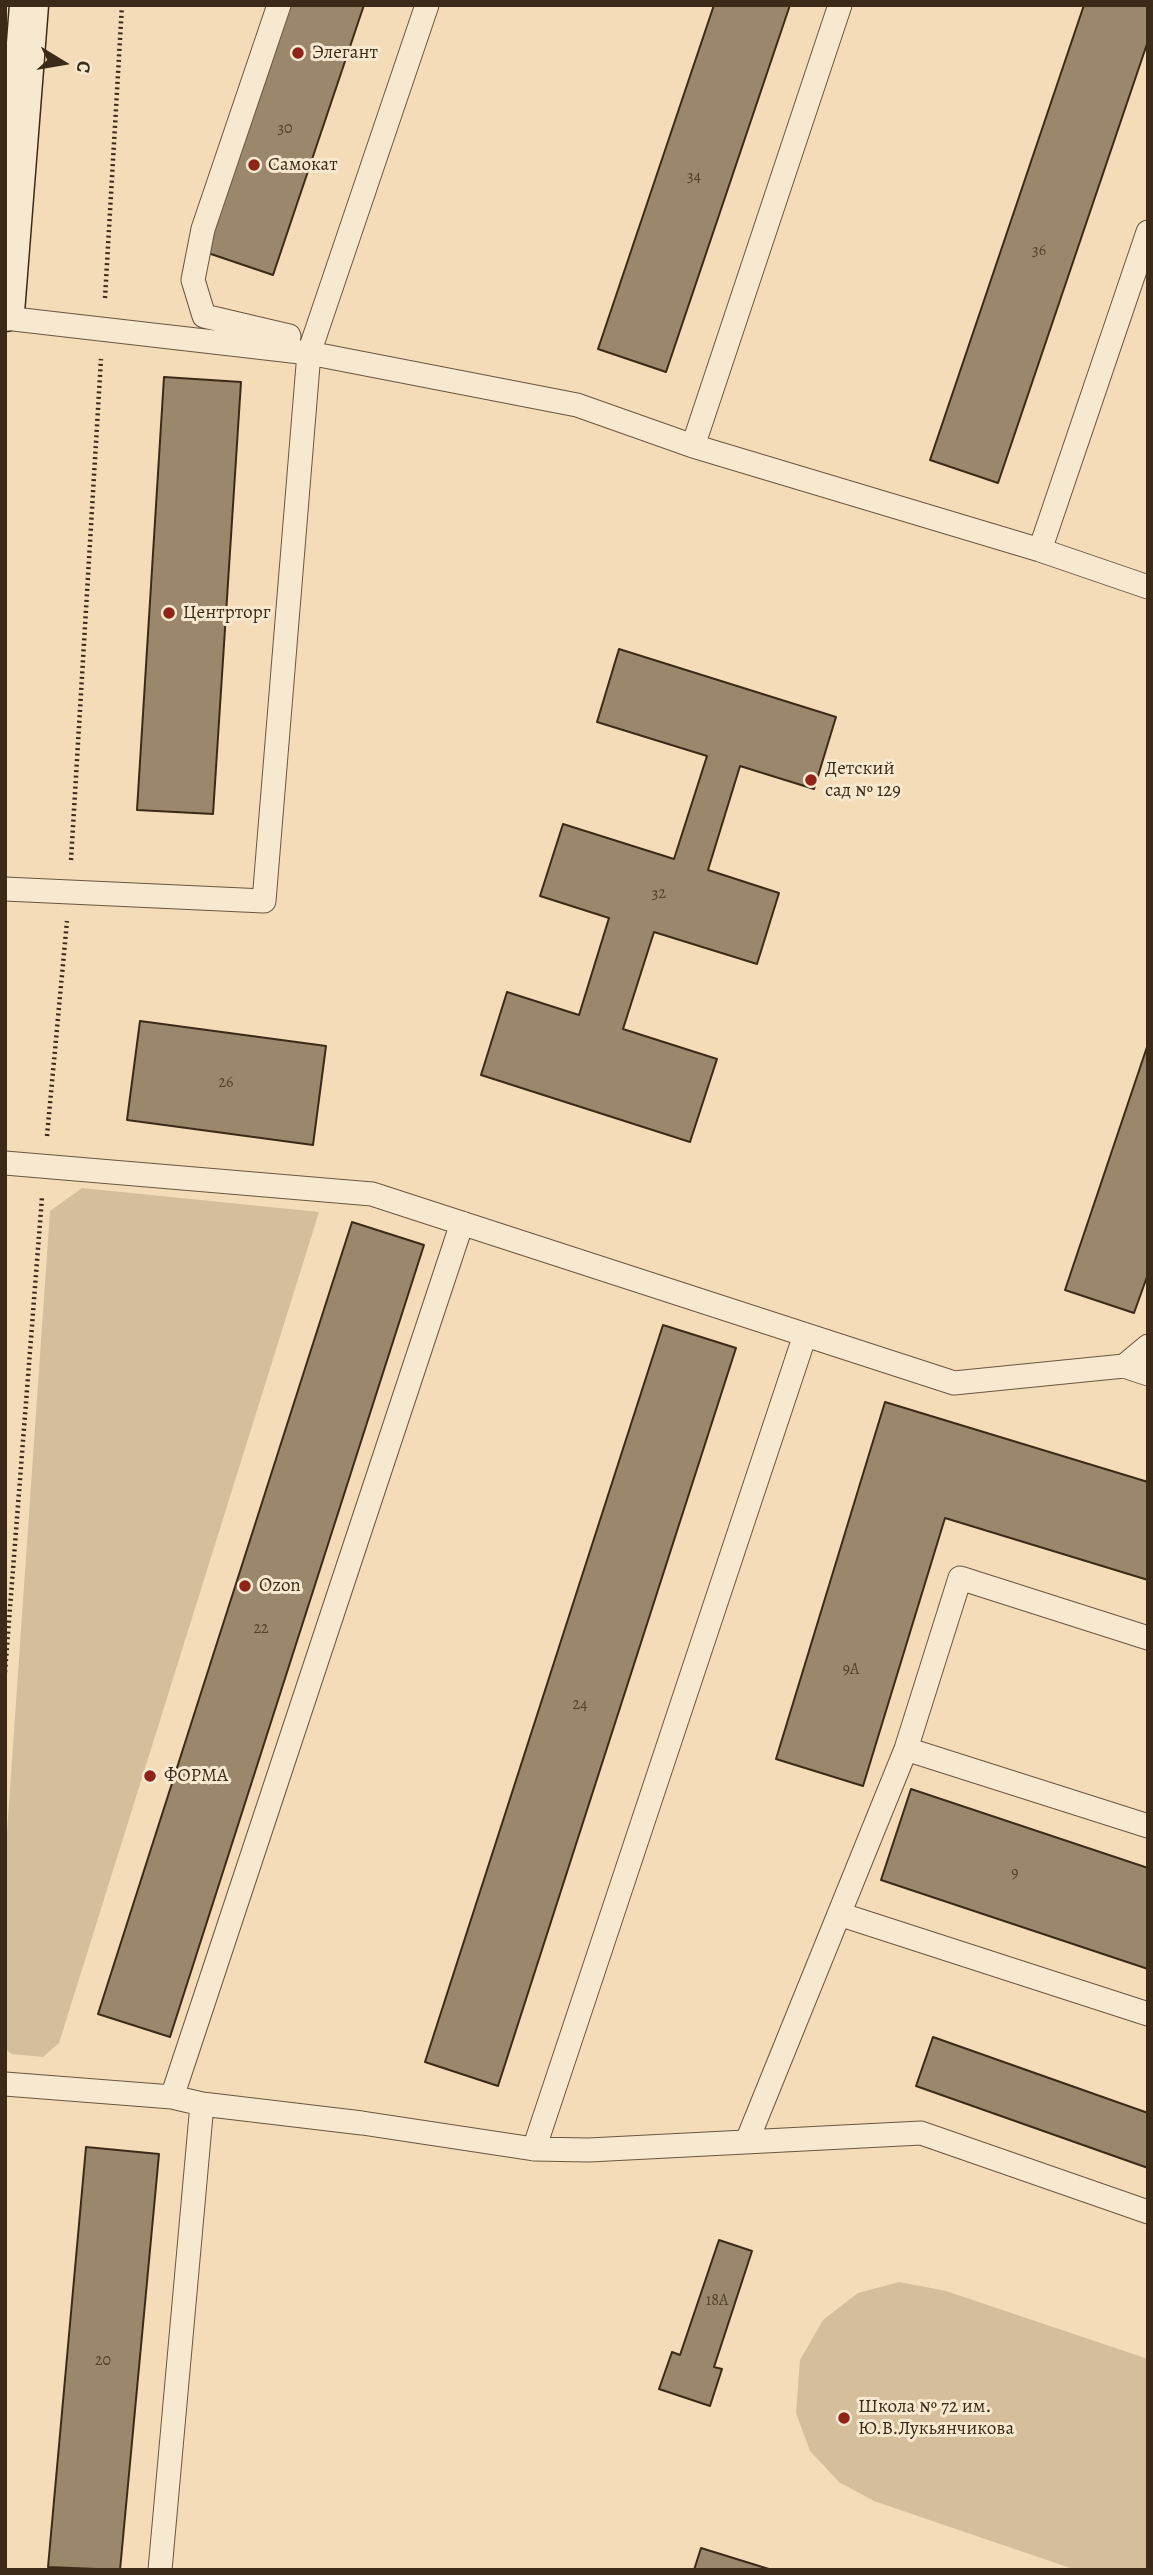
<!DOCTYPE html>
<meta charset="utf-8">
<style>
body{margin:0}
#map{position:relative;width:1153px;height:2575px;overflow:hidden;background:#f3dcb7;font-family:Alegreya,serif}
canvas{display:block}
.frame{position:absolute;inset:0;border:7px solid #3c2a18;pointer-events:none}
.north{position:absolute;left:28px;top:28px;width:70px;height:70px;-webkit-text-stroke:5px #f7e8d0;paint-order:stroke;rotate:101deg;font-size:19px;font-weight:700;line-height:28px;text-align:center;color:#3c2a18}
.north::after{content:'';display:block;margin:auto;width:24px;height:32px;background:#3c2a18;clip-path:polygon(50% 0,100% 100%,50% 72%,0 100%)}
</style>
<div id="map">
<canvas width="1153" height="2575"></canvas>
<div class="frame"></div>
<div class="north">С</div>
</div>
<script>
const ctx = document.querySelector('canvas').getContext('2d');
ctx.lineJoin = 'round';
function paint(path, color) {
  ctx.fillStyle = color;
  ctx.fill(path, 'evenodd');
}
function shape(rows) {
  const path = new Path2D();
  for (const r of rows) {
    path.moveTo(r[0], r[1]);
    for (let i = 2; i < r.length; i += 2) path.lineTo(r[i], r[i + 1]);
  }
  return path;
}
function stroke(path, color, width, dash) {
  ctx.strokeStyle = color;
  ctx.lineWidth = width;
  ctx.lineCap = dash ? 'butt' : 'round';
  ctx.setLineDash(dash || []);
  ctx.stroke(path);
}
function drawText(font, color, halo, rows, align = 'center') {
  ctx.font = font + ' Alegreya,serif';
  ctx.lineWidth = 6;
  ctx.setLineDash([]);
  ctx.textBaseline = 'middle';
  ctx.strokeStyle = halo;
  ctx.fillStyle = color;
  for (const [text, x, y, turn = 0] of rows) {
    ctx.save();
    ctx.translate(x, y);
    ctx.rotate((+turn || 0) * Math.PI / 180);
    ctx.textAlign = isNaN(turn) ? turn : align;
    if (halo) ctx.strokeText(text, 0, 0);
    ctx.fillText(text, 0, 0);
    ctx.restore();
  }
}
paint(shape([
 [82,1188,319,1212,59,2043,43,2057,12,2054,5,2049,5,1861,50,1211],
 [899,2282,946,2291,1148,2359,1148,2570,1076,2570,874,2501,839,2482,810,2451,796,2413,800,2360,823,2320,858,2293]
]), '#d4be9c');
const building = shape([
 [288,5,364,5,273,275,205,252,288,5],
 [714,5,790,5,666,372,598,349,714,5],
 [1084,5,1148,5,1148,41,998,483,930,460,1084,5],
 [164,377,241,382,213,814,137,810,164,377],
 [619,649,836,717,814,789,740,766,708,870,779,893,757,964,654,932,623,1029,717,1059,690,1142,481,1075,507,992,579,1015,609,918,540,896,563,824,674,859,707,756,597,722,619,649],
 [140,1021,326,1046,313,1145,127,1120,140,1021],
 [1148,1044,1148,1274,1134,1313,1065,1290,1148,1044],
 [352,1222,424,1245,170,2037,98,2014,352,1222],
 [663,1325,736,1348,498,2086,425,2062,663,1325],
 [885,1402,1148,1482,1148,1580,945,1518,863,1786,776,1759,885,1402],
 [911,1789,1148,1868,1148,1969,881,1880,911,1789],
 [933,2037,1148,2113,1148,2168,916,2086,933,2037],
 [86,2147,159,2154,120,2570,48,2567,86,2147],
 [719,2240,752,2251,714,2367,722,2369,710,2406,659,2389,672,2352,680,2355,719,2240],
 [701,2548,772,2570,694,2570,701,2548]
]);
paint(building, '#9b876b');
stroke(building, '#3c2a18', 2);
const service = shape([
 [279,5,203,229,193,280,204,316,289,336],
 [5,318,309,353,577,405,693,446,1040,550,1148,587],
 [693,446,840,5],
 [1040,550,1148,232],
 [5,889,264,901,309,353,427,5],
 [5,1163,372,1194,954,1383,1124,1366,1148,1346],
 [1124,1366,1148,1374],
 [906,1749,1148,1826],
 [839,1914,1148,2014],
 [5,2084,172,2097,202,2104,362,2123,534,2149,589,2150,921,2133,1148,2212],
 [172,2097,462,1223],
 [747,2141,906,1749,960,1578,1148,1638],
 [534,2149,805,1335],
 [160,2570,202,2104]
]);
const secondary = shape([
 [5,312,29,5]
]);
stroke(service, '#6a5640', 25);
stroke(secondary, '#3c2a18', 41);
stroke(shape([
 [105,298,122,5],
 [71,860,101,359],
 [47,1136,67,921],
 [5,1672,42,1197]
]), '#3c2a18', 4.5, [2, 3.5]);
stroke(service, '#f7e8d0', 23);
stroke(secondary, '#f7e8d0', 38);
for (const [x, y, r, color] of [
 [298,53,7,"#8f2418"],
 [254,165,7,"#8f2418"],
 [169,613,7,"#8f2418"],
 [811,780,7,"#8f2418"],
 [245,1586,7,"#8f2418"],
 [150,1776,7,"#8f2418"],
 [844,2418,7,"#8f2418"]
]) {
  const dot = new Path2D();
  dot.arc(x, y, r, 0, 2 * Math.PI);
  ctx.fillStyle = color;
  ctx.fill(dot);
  stroke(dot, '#f7e8d0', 2.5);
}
drawText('16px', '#54412d', null, [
 ["30",285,129],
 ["34",694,177],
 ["36",1039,251],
 ["32",659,894],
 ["26",226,1083],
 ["22",261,1629],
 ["9А",851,1670],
 ["24",580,1705],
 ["9",1015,1874],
 ["18А",717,2301],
 ["20",103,2361]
]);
drawText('19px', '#3c2a18', '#f7e8d0', [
 ["Элегант",312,53],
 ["Самокат",268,165],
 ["Центрторг",183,613],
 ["Детский",825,769],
 ["сад № 129",825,791],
 ["Ozon",259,1586],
 ["ФОРМА",164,1776],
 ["Школа № 72 им.",858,2407],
 ["Ю.В.Лукьянчикова",858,2429]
], 'left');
</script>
